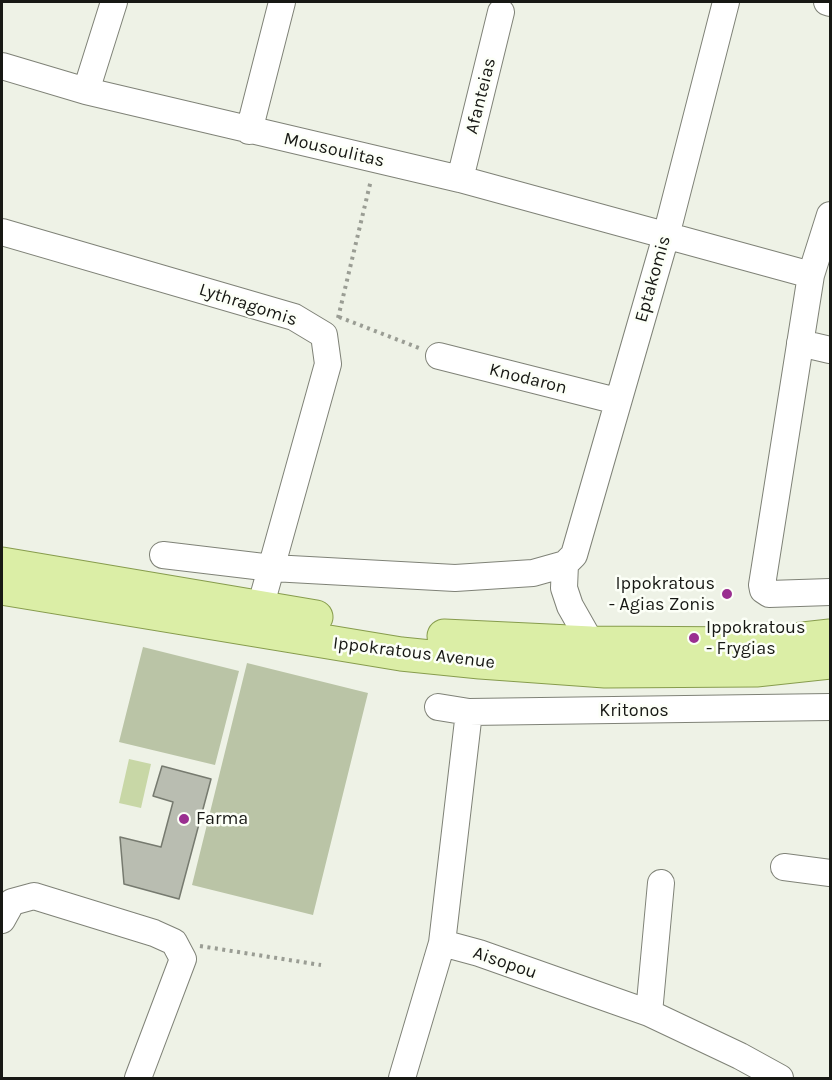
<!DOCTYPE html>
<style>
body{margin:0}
#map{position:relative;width:832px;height:1080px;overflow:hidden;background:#eef2e6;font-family:Karla,sans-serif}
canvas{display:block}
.frame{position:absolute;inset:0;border:3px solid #171814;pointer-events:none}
</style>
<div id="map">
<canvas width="832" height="1080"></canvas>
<div class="frame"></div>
</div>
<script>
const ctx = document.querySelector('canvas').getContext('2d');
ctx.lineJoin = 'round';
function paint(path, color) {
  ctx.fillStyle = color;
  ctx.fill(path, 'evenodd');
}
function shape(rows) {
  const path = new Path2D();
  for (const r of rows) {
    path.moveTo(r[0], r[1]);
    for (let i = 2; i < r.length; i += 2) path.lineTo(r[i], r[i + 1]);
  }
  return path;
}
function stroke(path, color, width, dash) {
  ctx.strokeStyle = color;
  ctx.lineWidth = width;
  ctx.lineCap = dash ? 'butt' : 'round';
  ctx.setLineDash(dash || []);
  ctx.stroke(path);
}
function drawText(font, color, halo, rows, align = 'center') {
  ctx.font = font + ' Karla,sans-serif';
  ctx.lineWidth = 5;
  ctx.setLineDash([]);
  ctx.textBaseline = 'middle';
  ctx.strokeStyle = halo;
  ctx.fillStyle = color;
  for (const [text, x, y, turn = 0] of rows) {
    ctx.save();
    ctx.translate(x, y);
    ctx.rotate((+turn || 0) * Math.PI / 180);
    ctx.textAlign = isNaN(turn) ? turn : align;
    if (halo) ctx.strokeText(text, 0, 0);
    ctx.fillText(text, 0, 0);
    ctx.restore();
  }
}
paint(shape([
 [143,647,239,671,215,765,119,742],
 [247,663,368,693,313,915,192,885]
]), '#bac4a6');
paint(shape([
 [129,759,151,764,141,808,119,803]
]), '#c8d7a6');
const building = shape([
 [162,766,211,779,179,899,124,884,120,837,161,847,173,802,153,796,162,766]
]);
paint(building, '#b9bdb1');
stroke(building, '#767a6f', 1.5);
const minor = shape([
 [827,2,830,3],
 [2,66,86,91,460,179,811,275],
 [86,91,114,2],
 [249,131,282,2],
 [460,179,501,12],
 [830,215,811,275,762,585,763,590,769,594,830,592],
 [2,232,294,317,324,335,328,364,260,608],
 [800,343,830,350],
 [439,356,617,401],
 [163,555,272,568,455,578,533,573,565,564,574,555,666,236,726,2],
 [565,564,564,588,570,606,591,643],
 [438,707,469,712,830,707],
 [469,712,442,943,479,953,649,1013,740,1056,780,1078],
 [784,867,830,873],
 [2,920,12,902,34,896,154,933,174,942,183,959,138,1078],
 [649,1013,661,883],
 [402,1078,442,943]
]);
const major = shape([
 [2,564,316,617],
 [2,588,401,654,480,662,605,671,756,670,830,662],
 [444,636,591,643,758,644,830,636]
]);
stroke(minor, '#7f8277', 28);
stroke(major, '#879c4d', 35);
stroke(shape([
 [339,317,419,348],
 [338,318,371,180],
 [200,946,321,965]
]), '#9a9d94', 4, [3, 4.5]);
stroke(minor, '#fff', 26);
stroke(major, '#dbeea6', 33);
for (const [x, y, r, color] of [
 [727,594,6,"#9a2f90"],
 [694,638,6,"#9a2f90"],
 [184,819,6,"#9a2f90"]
]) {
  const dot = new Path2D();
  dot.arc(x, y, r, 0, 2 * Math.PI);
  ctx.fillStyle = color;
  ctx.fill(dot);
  stroke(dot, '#fcfff7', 2);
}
drawText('18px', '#171814', '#fcfff7', [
 ["Afanteias",481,96,-76],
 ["Mousoulitas",334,150,13],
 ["Eptakomis",653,279,-74],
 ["Lythragomis",248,305,18],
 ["Knodaron",528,379,14],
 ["Ippokratous Avenue",414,653,7],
 ["Kritonos",634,711],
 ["Aisopou",505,963,19]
]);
drawText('18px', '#171814', '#fcfff7', [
 ["Ippokratous",715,584,"right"],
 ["- Agias Zonis",715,605,"right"],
 ["Ippokratous",706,628],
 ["- Frygias",706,649],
 ["Farma",196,819]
], 'left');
</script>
